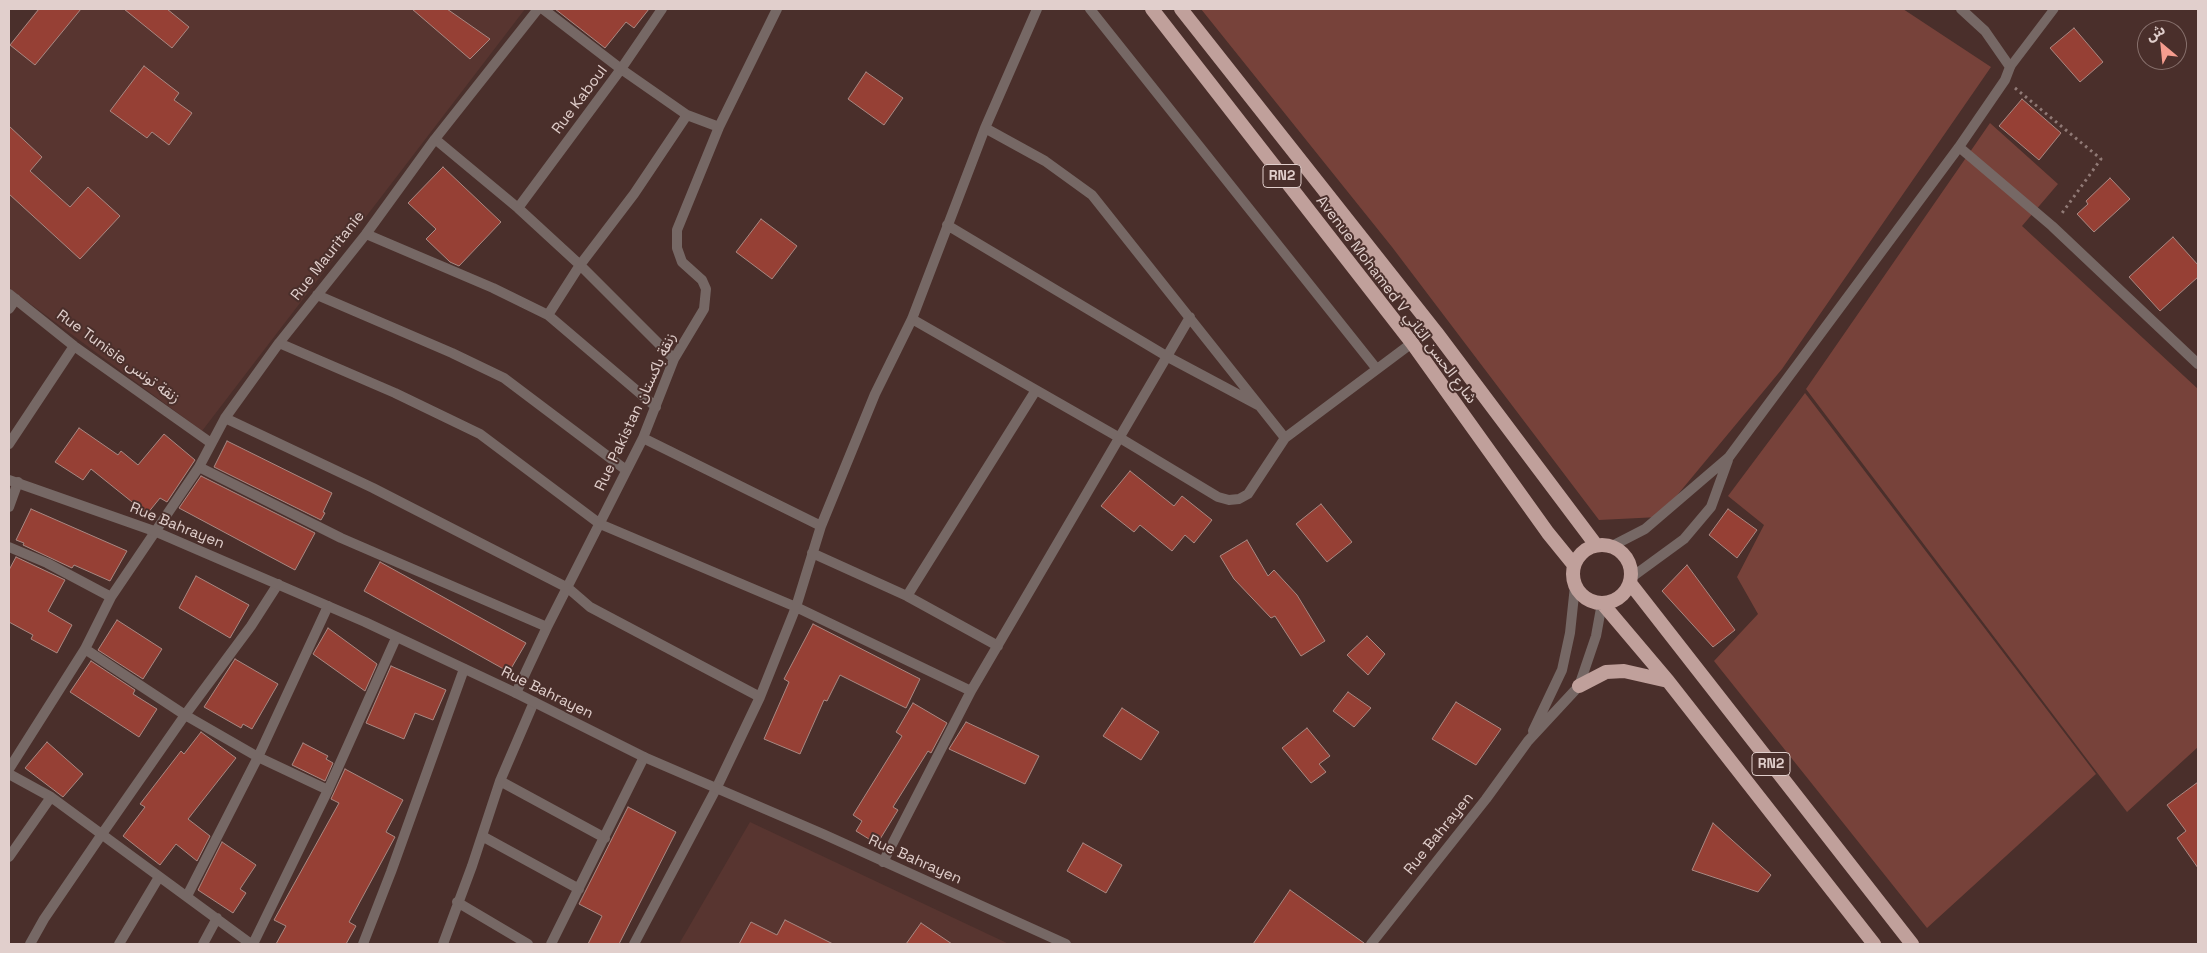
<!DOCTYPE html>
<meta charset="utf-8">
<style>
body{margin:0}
#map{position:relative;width:2207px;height:953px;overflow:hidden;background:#4a2f2b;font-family:"Space Grotesk","Noto Sans Arabic",sans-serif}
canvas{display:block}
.frame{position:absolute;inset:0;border:10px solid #e1cfcc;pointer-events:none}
.north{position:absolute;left:2137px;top:20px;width:50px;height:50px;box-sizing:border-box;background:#4a2f2b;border:1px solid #866f6b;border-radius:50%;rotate:332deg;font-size:14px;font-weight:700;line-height:20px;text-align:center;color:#e1cfcc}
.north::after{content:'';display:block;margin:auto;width:18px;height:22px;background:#f59d8f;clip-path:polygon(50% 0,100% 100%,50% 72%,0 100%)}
</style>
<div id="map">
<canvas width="2207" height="953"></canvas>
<div class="frame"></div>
<div class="north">ش</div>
</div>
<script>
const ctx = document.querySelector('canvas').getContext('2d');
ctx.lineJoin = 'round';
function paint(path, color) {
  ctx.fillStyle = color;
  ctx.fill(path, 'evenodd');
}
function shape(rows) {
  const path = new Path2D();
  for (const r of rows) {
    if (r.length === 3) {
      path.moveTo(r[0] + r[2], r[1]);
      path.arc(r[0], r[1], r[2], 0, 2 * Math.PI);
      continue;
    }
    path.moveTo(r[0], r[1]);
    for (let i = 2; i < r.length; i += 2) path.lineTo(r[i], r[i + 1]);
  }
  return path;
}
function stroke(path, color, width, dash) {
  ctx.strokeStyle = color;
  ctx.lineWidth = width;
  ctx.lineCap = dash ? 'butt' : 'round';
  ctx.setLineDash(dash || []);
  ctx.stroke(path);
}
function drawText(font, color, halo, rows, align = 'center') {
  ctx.font = font + ' "Space Grotesk","Noto Sans Arabic",sans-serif';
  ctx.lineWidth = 4;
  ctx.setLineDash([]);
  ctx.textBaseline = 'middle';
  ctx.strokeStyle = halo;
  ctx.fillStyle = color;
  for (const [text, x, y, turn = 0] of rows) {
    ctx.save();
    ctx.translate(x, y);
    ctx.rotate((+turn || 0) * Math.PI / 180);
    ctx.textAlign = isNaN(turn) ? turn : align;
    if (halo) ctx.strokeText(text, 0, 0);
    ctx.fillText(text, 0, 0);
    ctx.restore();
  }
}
paint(shape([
 [37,9,525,9,202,431,9,288,9,47],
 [750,822,1009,944,679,944]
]), '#583530');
paint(shape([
 [1201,9,1903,9,1991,67,1782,369,1659,517,1599,520,1392,247],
 [1990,123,2058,184,2022,226,2198,389,2198,747,2127,812,1806,389],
 [1805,393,2096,774,1927,928,1714,661,1758,614,1737,577,1764,525,1728,496]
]), '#77423a');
const building = shape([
 [39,9,81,9,35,65,10,45,39,9],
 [124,9,167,9,189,27,172,48,124,9],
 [412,9,447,9,490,39,470,59,412,9],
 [555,9,649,9,634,28,626,22,605,48,555,9],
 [2074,28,2103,62,2080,82,2050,48,2074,28],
 [144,66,179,93,174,100,192,113,169,145,152,132,147,138,110,111,144,66],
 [866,72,903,98,884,125,848,99,866,72],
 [2022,99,2061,133,2039,160,1999,126,2022,99],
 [9,126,42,157,30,171,70,207,88,187,120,216,80,259,9,194,9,126],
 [443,167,501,222,459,266,450,262,426,239,436,229,408,203,443,167],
 [2110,178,2130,199,2094,232,2077,214,2088,204,2086,201,2110,178],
 [761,219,797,246,772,279,736,252,761,219],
 [2173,237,2198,265,2198,277,2160,311,2129,277,2173,237],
 [79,428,118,455,121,451,138,465,164,434,195,460,167,502,160,498,147,514,91,469,83,480,55,462,79,428],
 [227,441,332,493,323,512,325,513,321,520,214,467,227,441],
 [1130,471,1174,506,1182,496,1212,520,1194,543,1185,535,1172,551,1140,525,1134,532,1101,506,1130,471],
 [201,476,315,533,295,570,179,508,201,476],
 [1321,504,1352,542,1327,562,1296,524,1321,504],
 [31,509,127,551,110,581,74,565,72,568,23,545,24,543,16,540,31,509],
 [1728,509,1757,530,1737,558,1709,535,1728,509],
 [1247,540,1268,576,1274,570,1297,595,1325,641,1301,656,1275,616,1271,618,1234,579,1220,556,1247,540],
 [16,557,65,580,48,611,72,625,57,653,31,639,33,635,9,622,9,570,16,557],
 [380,562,526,643,509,672,364,591,380,562],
 [1687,565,1735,630,1713,647,1662,591,1687,565],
 [196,576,249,605,230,638,179,608,196,576],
 [117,620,162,649,143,679,98,650,117,620],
 [813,624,920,679,906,708,840,675,827,701,824,700,800,754,764,739,789,682,784,679,813,624],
 [328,628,377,664,365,691,313,654,328,628],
 [1367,636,1385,654,1368,675,1347,655,1367,636],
 [235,659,278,684,252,729,243,724,241,728,204,707,235,659],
 [91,661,135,690,133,694,157,709,139,737,70,692,91,661],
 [391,666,446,690,433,720,415,713,404,739,366,723,391,666],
 [1348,692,1371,708,1354,727,1333,711,1348,692],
 [1456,702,1501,729,1476,765,1432,739,1456,702],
 [913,703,947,723,931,753,928,751,893,807,898,810,877,844,856,831,862,821,853,815,902,736,896,732,913,703],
 [1122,708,1159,732,1141,760,1103,736,1122,708],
 [966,722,1039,756,1025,784,949,749,966,722],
 [1307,728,1330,756,1319,764,1326,772,1311,783,1282,748,1307,728],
 [201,732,236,758,188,819,210,836,197,861,176,844,160,865,123,836,145,807,140,804,181,751,184,754,201,732],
 [47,742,83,774,63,797,25,768,47,742],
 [303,743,328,756,326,759,333,763,325,781,292,765,303,743],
 [345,769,403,800,386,832,395,837,349,922,356,926,346,944,276,944,286,926,274,920,339,803,331,799,345,769],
 [2198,782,2198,868,2177,838,2186,831,2167,805,2198,782],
 [628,807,676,832,619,944,588,944,602,916,579,904,628,807],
 [1713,823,1771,875,1758,892,1692,870,1713,823],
 [222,842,256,865,240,889,246,893,233,913,198,890,222,842],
 [1083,843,1122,865,1106,893,1067,871,1083,843],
 [1290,890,1364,943,1364,944,1253,944,1290,890],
 [785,920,833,944,739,944,751,922,777,935,785,920],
 [921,923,952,944,906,944,921,923]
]);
paint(building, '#964035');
stroke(building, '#a98882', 1);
stroke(shape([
 [2015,88,2101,159,2060,216]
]), '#917a76', 3, [2.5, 4]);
stroke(shape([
 [2010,67,2054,9]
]), '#766865', 9);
stroke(shape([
 [543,9,621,69,687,115,719,127],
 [1090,9,1376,368],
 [985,128,1045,161,1092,195,1285,438],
 [435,139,518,208,580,265,674,359],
 [1959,147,2052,226,2198,364],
 [518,208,621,69,662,9],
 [947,225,1168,357,1258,405],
 [366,234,493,288,548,315,656,407],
 [9,294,74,346,211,443],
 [317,295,452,353,504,378,626,470],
 [9,309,16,299],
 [548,315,580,265,634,194,687,115],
 [912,319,1120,438,1218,497,1229,500,1239,499,1248,494,1285,438,1412,343],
 [279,343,395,393,480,434,600,524,796,607,971,691],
 [225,418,373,488,568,588,590,607,760,697],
 [643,438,821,526],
 [9,444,74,346],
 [199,467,341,538,547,627],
 [9,507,18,482],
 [1612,546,1645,529,1729,457,1959,147,2005,80,2010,67,1985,31,1961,9],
 [9,547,47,563,111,597],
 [812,553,907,596,998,646],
 [1632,577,1684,539,1711,507,1728,460],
 [907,596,1036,390],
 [85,649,185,715,258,757,328,790],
 [516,693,547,627,643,438,674,359,704,309,706,289,702,280,682,262,677,248,677,230,719,127,777,9],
 [9,769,85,649,111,597,199,467,225,418,279,343,366,234,435,139,538,9],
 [9,774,51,797,251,944],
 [500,781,605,838],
 [482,836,579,889],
 [9,857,51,797],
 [883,862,971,691,1190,317],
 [187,896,258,757,328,606],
 [457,902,528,944],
 [30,944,44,919,102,834,185,715,251,626,278,584],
 [119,944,159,877],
 [203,944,217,918],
 [253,944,328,790,396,638],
 [363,944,391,872,464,669],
 [443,944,472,866,500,781,534,702],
 [551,944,644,757],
 [634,944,716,789,760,697,796,607,821,526,875,394,912,319,985,128,1037,9]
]), '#766865', 10);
stroke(shape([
 [9,480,154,531,365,622,516,693,644,757,823,834,1066,944],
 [1533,731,1562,670,1570,633,1575,586],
 [1371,944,1486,799,1528,741,1579,686,1596,636,1602,603]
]), '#766865', 10);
stroke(shape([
 [1152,9,1412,343,1548,533,1574,565],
 [1181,9,1436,332,1596,545],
 [1602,574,29],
 [1630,583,1912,944],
 [1602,603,1668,681,1874,944],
 [1579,686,1606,672,1624,671,1668,681]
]), '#c0a09b', 14);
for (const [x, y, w] of [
 [1282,176,38],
 [1771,764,38]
]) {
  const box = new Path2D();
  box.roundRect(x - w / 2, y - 11.5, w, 23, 4);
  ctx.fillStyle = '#4a2f2b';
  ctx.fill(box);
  stroke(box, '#e1cfcc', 1);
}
drawText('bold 14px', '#e1cfcc', null, [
 ["RN2",1282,176],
 ["RN2",1771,764]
]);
drawText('15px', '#e1cfcc', '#4a2f2b', [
 ["Rue Kaboul",580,100,-53],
 ["Rue Mauritanie",328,256,-52],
 ["Avenue Mohamed V شارع الحسن الثاني",1396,300,53],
 ["Rue Tunisie زنقة تونس",118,357,36],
 ["Rue Pakistan زنقة باكستان",636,412,-65],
 ["Rue Bahrayen",177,526,22],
 ["Rue Bahrayen",547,693,26],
 ["Rue Bahrayen",1439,834,-51],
 ["Rue Bahrayen",915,860,24]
]);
</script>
